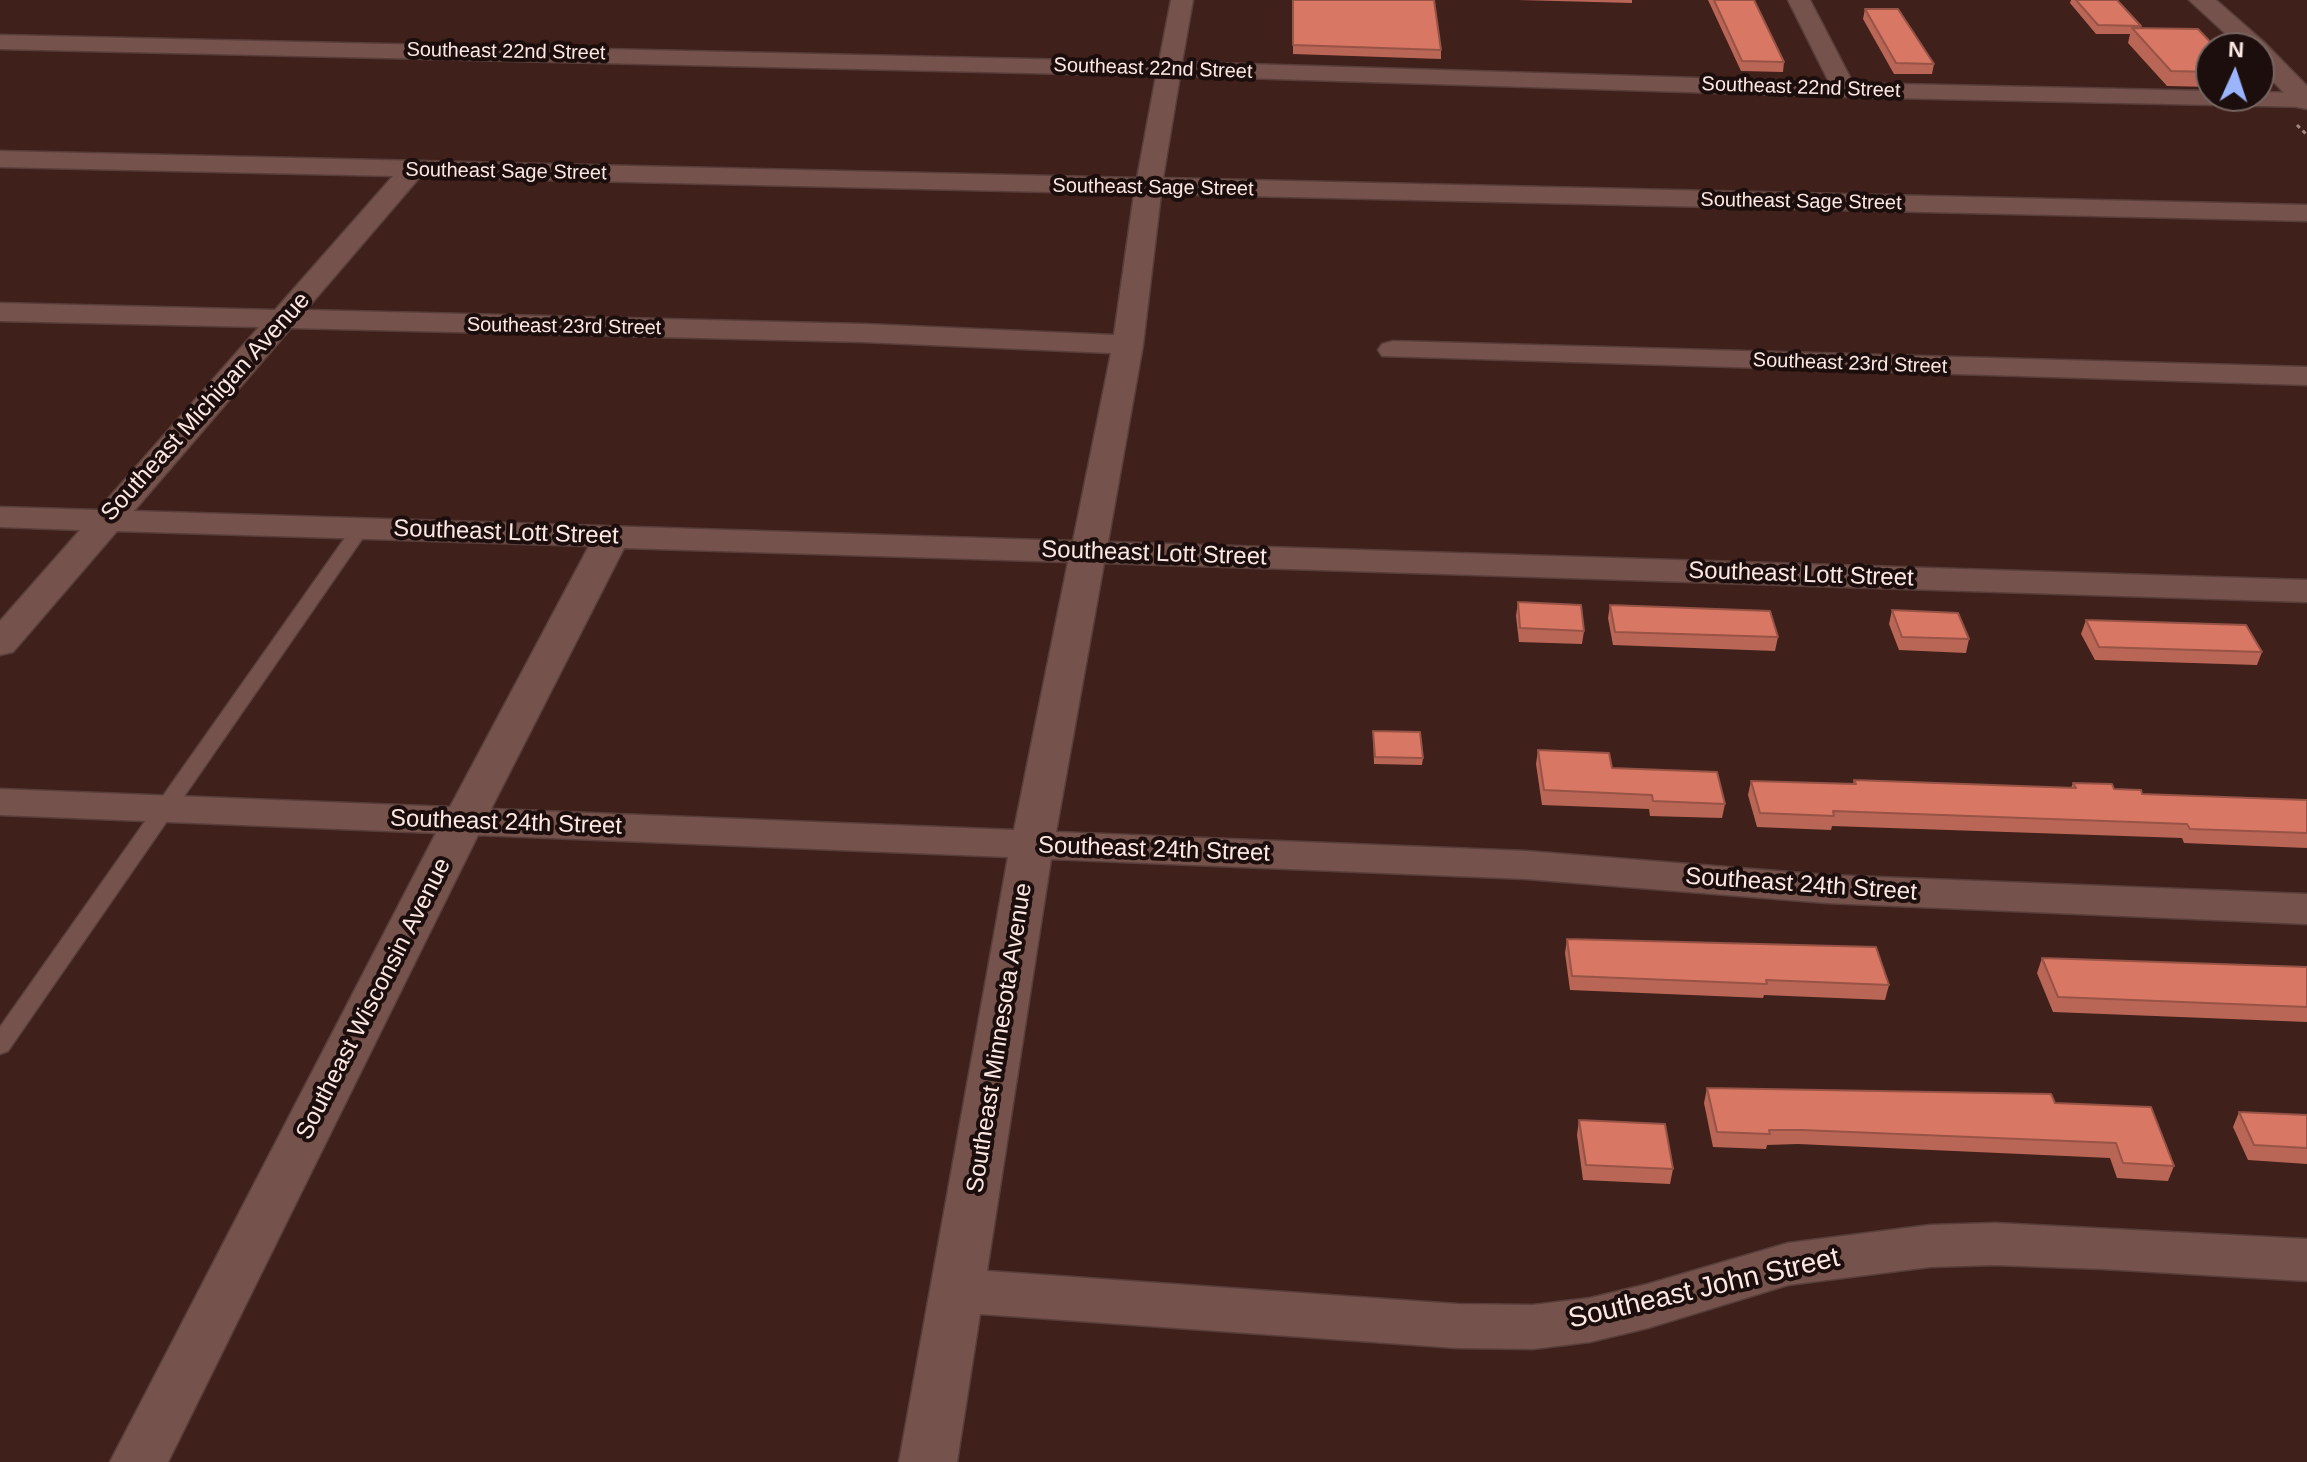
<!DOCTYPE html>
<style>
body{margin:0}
#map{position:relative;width:2307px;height:1462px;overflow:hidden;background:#3f201b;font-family:Helvetica,sans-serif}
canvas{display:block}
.north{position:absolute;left:2195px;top:32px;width:80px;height:80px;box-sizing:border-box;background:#1c0e0c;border:2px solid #766562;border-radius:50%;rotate:3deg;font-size:22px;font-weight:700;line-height:32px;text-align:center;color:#fce7e3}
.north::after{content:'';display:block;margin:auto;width:28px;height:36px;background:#9ab5fd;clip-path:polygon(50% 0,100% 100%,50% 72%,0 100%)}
</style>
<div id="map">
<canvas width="2307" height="1462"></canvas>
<div class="north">N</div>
</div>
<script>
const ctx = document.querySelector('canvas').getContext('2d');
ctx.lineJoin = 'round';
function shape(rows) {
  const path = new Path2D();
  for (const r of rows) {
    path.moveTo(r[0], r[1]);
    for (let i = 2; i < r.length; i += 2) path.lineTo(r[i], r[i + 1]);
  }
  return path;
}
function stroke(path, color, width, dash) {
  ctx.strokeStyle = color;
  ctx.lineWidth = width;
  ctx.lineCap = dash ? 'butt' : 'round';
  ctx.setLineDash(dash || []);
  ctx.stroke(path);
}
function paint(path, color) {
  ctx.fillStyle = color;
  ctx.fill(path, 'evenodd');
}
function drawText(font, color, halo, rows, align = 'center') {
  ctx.font = font + ' Helvetica,sans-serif';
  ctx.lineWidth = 8;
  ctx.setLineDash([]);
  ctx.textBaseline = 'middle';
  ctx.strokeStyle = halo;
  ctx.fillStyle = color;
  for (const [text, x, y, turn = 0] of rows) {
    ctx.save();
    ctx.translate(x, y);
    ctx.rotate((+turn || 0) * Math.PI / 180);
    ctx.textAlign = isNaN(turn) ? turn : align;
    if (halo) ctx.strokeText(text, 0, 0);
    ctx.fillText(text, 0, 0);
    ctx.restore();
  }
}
const lane = shape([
 [360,524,369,529,8,1051,0,1054,0,1027,354,525,360,524]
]);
const street = shape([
 [1171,0,1193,0,1182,62,1829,82,1788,0,1810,0,1853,83,2211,91,2211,96,2259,96,2259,92,2307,93,2307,107,1845,97,1180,76,1163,178,2307,205,2307,221,1161,194,1143,345,1108,542,2307,580,2307,602,1104,563,1056,832,1526,851,1827,875,2307,894,2307,924,1827,903,1526,879,1051,859,987,1271,1457,1304,1533,1305,1590,1298,1648,1284,1788,1243,1930,1225,1995,1223,2307,1239,2307,1281,2103,1269,1995,1265,1930,1267,1788,1285,1648,1328,1590,1342,1533,1349,1457,1348,980,1314,957,1462,899,1462,1008,857,478,835,168,1462,110,1462,436,833,0,815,0,789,450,807,589,546,117,531,13,652,0,655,0,621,80,530,0,527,0,507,98,510,259,327,0,321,0,303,275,310,393,176,0,167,0,151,1137,178,1156,76,0,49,0,35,1159,62,1171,0],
 [420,177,1134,194,1114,335,863,324,306,310,420,177],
 [291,328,863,342,1111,353,1073,541,134,511,291,328],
 [624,548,1068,562,1014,830,491,809,624,548],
 [1393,341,2307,367,2307,385,1382,356,1378,350,1382,344,1393,341]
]);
const secondary = shape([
 [2189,0,2216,0,2265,43,2307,86,2307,109,2297,107,2259,66,2259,48,2241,48,2189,0]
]);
stroke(lane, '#583e3a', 3);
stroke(street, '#583e3a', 3);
stroke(secondary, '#583e3a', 3);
stroke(shape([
 [2297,125,2307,135]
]), '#a08681', 3, [4, 4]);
paint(lane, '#75524b');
paint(street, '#75524b');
paint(secondary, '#75524b');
paint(shape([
 [1293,0,1441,50,1441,59,1293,54],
 [1518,0,1632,0,1632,3],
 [1708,0,1754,0,1784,62,1783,72,1741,71],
 [2071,0,2117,0,2141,26,2140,28,2211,48,2211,87,2167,86,2128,43,2130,34,2096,34,2070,3],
 [1865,9,1934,64,1932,74,1894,74,1863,19],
 [1518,602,1584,631,1582,644,1519,642,1516,616],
 [1610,605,1778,637,1775,651,1613,645,1608,618],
 [1892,610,1969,639,1966,653,1899,650,1889,624],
 [2086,620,2262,652,2257,665,2095,660,2081,634],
 [1373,731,1423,758,1422,765,1374,764],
 [1538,750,1612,768,1725,804,1722,818,1650,816,1649,809,1542,805,1536,764],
 [1854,780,2071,788,2073,783,2142,794,2307,800,2307,848,2184,843,2182,838,1832,826,1831,830,1757,827,1748,795,1751,781,1853,784],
 [1567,939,1889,985,1885,1000,1764,995,1763,998,1570,990,1565,953],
 [2042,958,2307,967,2307,1022,2053,1012,2037,973],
 [1707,1088,2055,1103,2174,1166,2168,1181,2117,1178,2110,1158,1798,1144,1767,1145,1766,1149,1713,1147,1704,1103],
 [2239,1112,2307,1115,2307,1164,2248,1160,2233,1127],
 [1579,1120,1673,1169,1670,1184,1583,1180,1577,1135]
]), '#ba6656');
const building = shape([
 [1293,0,1434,0,1441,50,1293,45,1293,0],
 [1714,0,1754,0,1784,62,1742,61,1714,0],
 [2076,0,2117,0,2141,26,2098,25,2076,0],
 [1865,9,1898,9,1934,64,1896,63,1865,9],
 [2132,28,2198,29,2216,48,2211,48,2211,72,2171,71,2132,28],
 [1518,602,1581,605,1584,631,1520,628,1518,602],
 [1610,605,1770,611,1778,637,1615,632,1610,605],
 [1892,610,1958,613,1969,639,1902,637,1892,610],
 [2086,620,2246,625,2262,652,2099,647,2086,620],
 [1373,731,1420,732,1423,758,1375,757,1373,731],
 [1538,750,1609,753,1612,768,1717,772,1725,804,1653,801,1652,795,1544,790,1538,750],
 [1854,780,2076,788,2073,783,2112,784,2114,789,2141,790,2142,794,2307,800,2307,833,2190,829,2187,824,1833,811,1834,816,1760,813,1751,781,1856,784,1854,780],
 [1567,939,1876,947,1889,985,1766,980,1767,984,1572,976,1567,939],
 [2042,958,2307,967,2307,1007,2058,997,2042,958],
 [1707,1088,2051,1094,2055,1103,2151,1107,2174,1166,2123,1163,2116,1143,1802,1130,1769,1130,1770,1134,1717,1132,1707,1088],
 [2239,1112,2307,1115,2307,1148,2254,1145,2239,1112],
 [1579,1120,1665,1124,1673,1169,1586,1165,1579,1120]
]);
paint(building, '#d87764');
stroke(building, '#975346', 2);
drawText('20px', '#fce7e3', '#1c0e0c', [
 ["Southeast 22nd Street",506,52,1],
 ["Southeast 22nd Street",1153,69,2],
 ["Southeast 22nd Street",1801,88,2],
 ["Southeast Sage Street",506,172,1],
 ["Southeast Sage Street",1153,188,1],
 ["Southeast Sage Street",1801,202,1],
 ["Southeast 23rd Street",564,327,1],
 ["Southeast 23rd Street",1850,364,2]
]);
drawText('24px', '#fce7e3', '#1c0e0c', [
 ["Southeast Michigan Avenue",206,407,-48],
 ["Southeast Lott Street",506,533,2],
 ["Southeast Lott Street",1154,554,2],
 ["Southeast Lott Street",1801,575,2],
 ["Southeast 24th Street",506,823,2],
 ["Southeast 24th Street",1154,850,2],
 ["Southeast 24th Street",1801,885,4],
 ["Southeast Wisconsin Avenue",374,999,-63],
 ["Southeast Minnesota Avenue",1000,1038,-81]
]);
drawText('28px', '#fce7e3', '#1c0e0c', [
 ["Southeast John Street",1704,1289,-13]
]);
</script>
